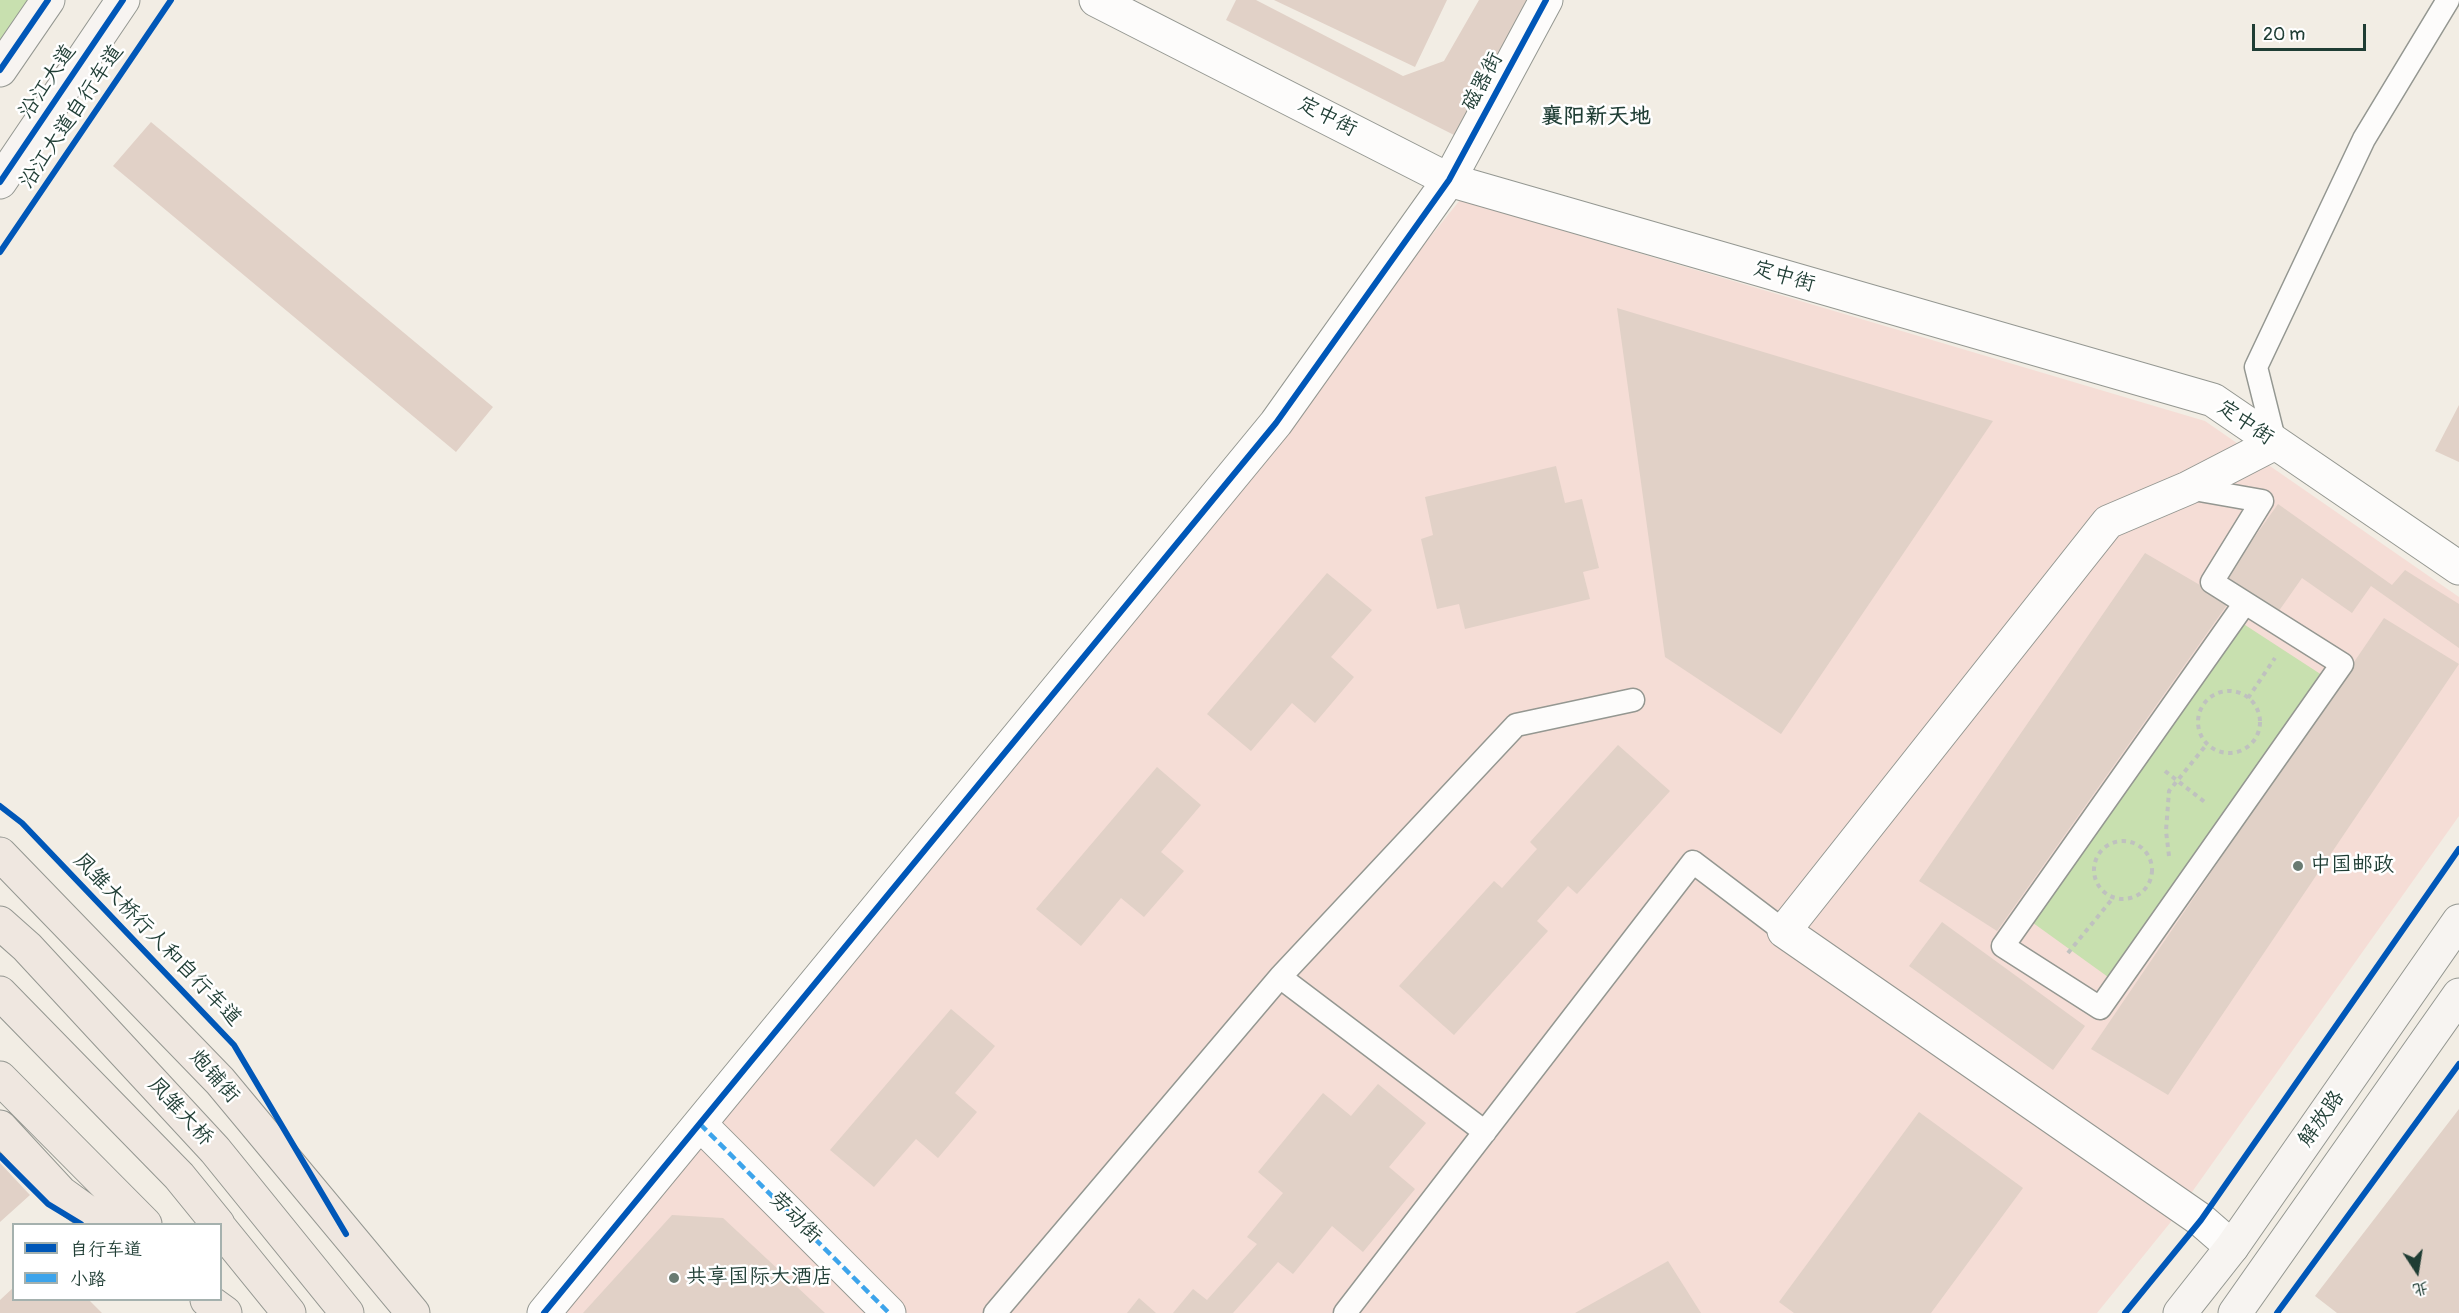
<!DOCTYPE html>
<meta charset="utf-8">
<style>
body{margin:0}
#map{position:relative;width:2459px;height:1313px;overflow:hidden;background:#f2ede4;font-family:Pangolin,"LXGW WenKai TC",sans-serif}
canvas{display:block}
.legend{position:absolute;left:12px;top:1223px;width:210px;height:78px;box-sizing:border-box;background:#fff;border:2px solid #a5b1ae;margin:0;padding:8px 10px;list-style:none;font-size:18px;color:#1f3d34}
.legend li{display:flex;align-items:center;gap:12px;height:30px}
.legend b{width:30px;border:2px solid #a5b1ae}
.north{position:absolute;left:2387px;top:1241px;width:60px;height:60px;-webkit-text-stroke:4px #fff;paint-order:stroke;rotate:168deg;font-size:16px;font-weight:700;line-height:24px;text-align:center;color:#1f3d34}
.north::after{content:'';display:block;margin:auto;width:21px;height:27px;background:#1f3d34;clip-path:polygon(50% 0,100% 100%,50% 72%,0 100%)}
.scale{position:absolute;left:2252px;top:24px;width:114px;height:27px;box-sizing:border-box;border:3px solid #1f3d34;border-top:0;padding-left:8px;font-size:18px;line-height:21px;white-space:nowrap;color:#1f3d34;-webkit-text-stroke:4px #fff;paint-order:stroke}
</style>
<div id="map">
<canvas width="2459" height="1313"></canvas>
<ul class="legend">
<li><b style="height:8px;background:#0057b8"></b>自行车道</li>
<li><b style="height:8px;background:#3da4eb"></b>小路</li>
</ul>
<div class="north">北</div>
<div class="scale">20 m</div>
</div>
<script>
const ctx = document.querySelector('canvas').getContext('2d');
ctx.lineJoin = 'round';
function paint(path, color) {
  ctx.fillStyle = color;
  ctx.fill(path, 'evenodd');
}
function shape(rows) {
  const path = new Path2D();
  for (const r of rows) {
    if (r.length === 3) {
      path.moveTo(r[0] + r[2], r[1]);
      path.arc(r[0], r[1], r[2], 0, 2 * Math.PI);
      continue;
    }
    path.moveTo(r[0], r[1]);
    for (let i = 2; i < r.length; i += 2) path.lineTo(r[i], r[i + 1]);
  }
  return path;
}
function stroke(path, color, width, dash) {
  ctx.strokeStyle = color;
  ctx.lineWidth = width;
  ctx.lineCap = dash ? 'butt' : 'round';
  ctx.setLineDash(dash || []);
  ctx.stroke(path);
}
function drawText(font, color, halo, rows, align = 'center') {
  ctx.font = font + ' Pangolin,"LXGW WenKai TC",sans-serif';
  ctx.lineWidth = 5;
  ctx.setLineDash([]);
  ctx.textBaseline = 'middle';
  ctx.strokeStyle = halo;
  ctx.fillStyle = color;
  for (const [text, x, y, turn = 0] of rows) {
    ctx.save();
    ctx.translate(x, y);
    ctx.rotate((+turn || 0) * Math.PI / 180);
    ctx.textAlign = isNaN(turn) ? turn : align;
    if (halo) ctx.strokeText(text, 0, 0);
    ctx.fillText(text, 0, 0);
    ctx.restore();
  }
}
paint(shape([
 [1460,200,2205,421,2459,597,2459,816,2170,1223,2097,1313,562,1313]
]), '#f5ddd6');
paint(shape([
 [0,0,56,0,0,76],
 [2242,623,2325,677,2115,982,2029,920]
]), '#c8e0af');
paint(shape([
 [1236,0,1256,0,1403,76,1444,61,1479,0,1538,0,1458,137,1226,20],
 [1274,0,1447,0,1415,67],
 [151,122,493,407,456,452,113,166],
 [1617,308,1993,421,1781,734,1665,657],
 [2459,405,2459,462,2435,451],
 [1556,466,1565,503,1582,499,1599,568,1583,572,1590,599,1465,629,1459,604,1437,609,1421,539,1433,535,1425,497],
 [2278,504,2392,585,2405,570,2459,604,2459,648,2371,586,2352,613,2302,578,2276,615,2224,580],
 [2145,553,2229,602,1997,931,1919,881],
 [1327,573,1372,610,1331,657,1354,677,1315,723,1292,703,1251,751,1207,714],
 [2384,618,2459,664,2168,1095,2091,1049],
 [1618,745,1670,791,1577,894,1568,886,1537,921,1548,931,1454,1035,1399,986,1494,881,1502,888,1537,849,1530,842],
 [1157,767,1201,805,1161,852,1184,871,1144,917,1121,898,1081,946,1036,909],
 [1942,922,2085,1026,2053,1070,1909,966],
 [951,1009,995,1046,955,1093,977,1112,938,1158,916,1139,874,1187,830,1150],
 [1378,1084,1426,1123,1389,1167,1415,1189,1363,1252,1332,1226,1293,1274,1278,1262,1233,1313,1173,1313,1193,1289,1207,1300,1257,1244,1247,1237,1283,1193,1258,1172,1323,1093,1351,1116],
 [2459,1109,2459,1313,2337,1313,2315,1296],
 [1919,1112,2023,1188,1931,1313,1794,1313,1779,1302],
 [0,1163,30,1195,0,1222],
 [672,1215,723,1218,825,1313,583,1313],
 [1668,1261,1701,1313,1575,1313],
 [14,1287,14,1300,89,1300,102,1313,0,1313,0,1300],
 [1139,1298,1156,1313,1127,1313]
]), '#e1d1c7');
const lane = shape([
 [2275,443,2256,367,2364,139,2448,0],
 [2188,488,2262,501,2212,582,2342,664,2100,1008,2003,946,2245,603],
 [1280,977,1516,725,1633,700],
 [995,1313,1280,977,1485,1132],
 [1345,1313,1693,862,1784,931]
]);
const street = shape([
 [1096,0,1449,180,2213,400,2459,568],
 [700,1124,889,1313],
 [2232,1247,2201,1220,1784,931,2108,522,2188,488,2275,443],
 [544,1313,1276,423,1449,180,1546,0]
]);
const secondary = shape([
 [0,70,48,0],
 [0,182,123,0],
 [2180,1313,2232,1247,2459,921],
 [2235,1313,2459,995]
]);
const primary = shape([
 [0,854,220,1081,413,1313],
 [0,923,27,947,215,1150,347,1313],
 [0,993,179,1176,218,1224],
 [0,1078,145,1224],
 [0,1127,61,1193,104,1224],
 [220,1228,289,1313],
 [207,1300,225,1313]
]);
stroke(lane, '#949791', 25);
stroke(street, '#949791', 35);
stroke(secondary, '#949791', 35);
stroke(primary, '#949791', 35);
stroke(shape([
 [2229,722,31],
 [2248,698,2275,658],
 [2165,771,2206,803],
 [2123,870,29],
 [2169,856,2166,831,2169,791,2207,744],
 [2068,953,2113,898]
]), '#bfc1bf', 4, [4.5, 4.5]);
stroke(lane, '#fdfcfb', 22);
stroke(street, '#fdfcfb', 33);
stroke(secondary, '#f7f4f1', 33);
stroke(primary, '#efe7e0', 33);
stroke(shape([
 [700,1124,889,1313]
]), '#3da4eb', 4.5, [9, 4.5]);
stroke(shape([
 [0,70,48,0],
 [0,182,123,0],
 [0,252,171,0],
 [0,806,22,823,234,1045,346,1234],
 [0,1156,48,1204,81,1224],
 [544,1313,1276,423,1449,180,1546,0],
 [2125,1313,2201,1220,2459,849],
 [2277,1313,2459,1064]
]), '#0057b8', 6);
for (const [x, y, r, color] of [
 [2298,866,6,"#697b72"],
 [674,1278,6,"#697b72"]
]) {
  const dot = new Path2D();
  dot.arc(x, y, r, 0, 2 * Math.PI);
  ctx.fillStyle = color;
  ctx.fill(dot);
  stroke(dot, '#fff', 2);
}
drawText('21px', '#1f3d34', '#fff', [
 ["沿江大道",48,82,-56],
 ["磁器街",1483,82,-62],
 ["沿江大道自行车道",72,117,-56],
 ["定中街",1327,117,27],
 ["定中街",1784,277,16],
 ["定中街",2245,423,34],
 ["凤雏大桥行人和自行车道",157,940,46],
 ["炮铺街",214,1077,48],
 ["凤雏大桥",180,1112,47],
 ["解放路",2322,1119,-55],
 ["劳动街",795,1218,45]
]);
drawText('21px', '#1f3d34', '#fff', [
 ["中国邮政",2310,866],
 ["共享国际大酒店",686,1278]
], 'left');
drawText('bold 22px', '#1f3d34', '#fff', [
 ["襄阳新天地",1596,117]
]);
</script>
